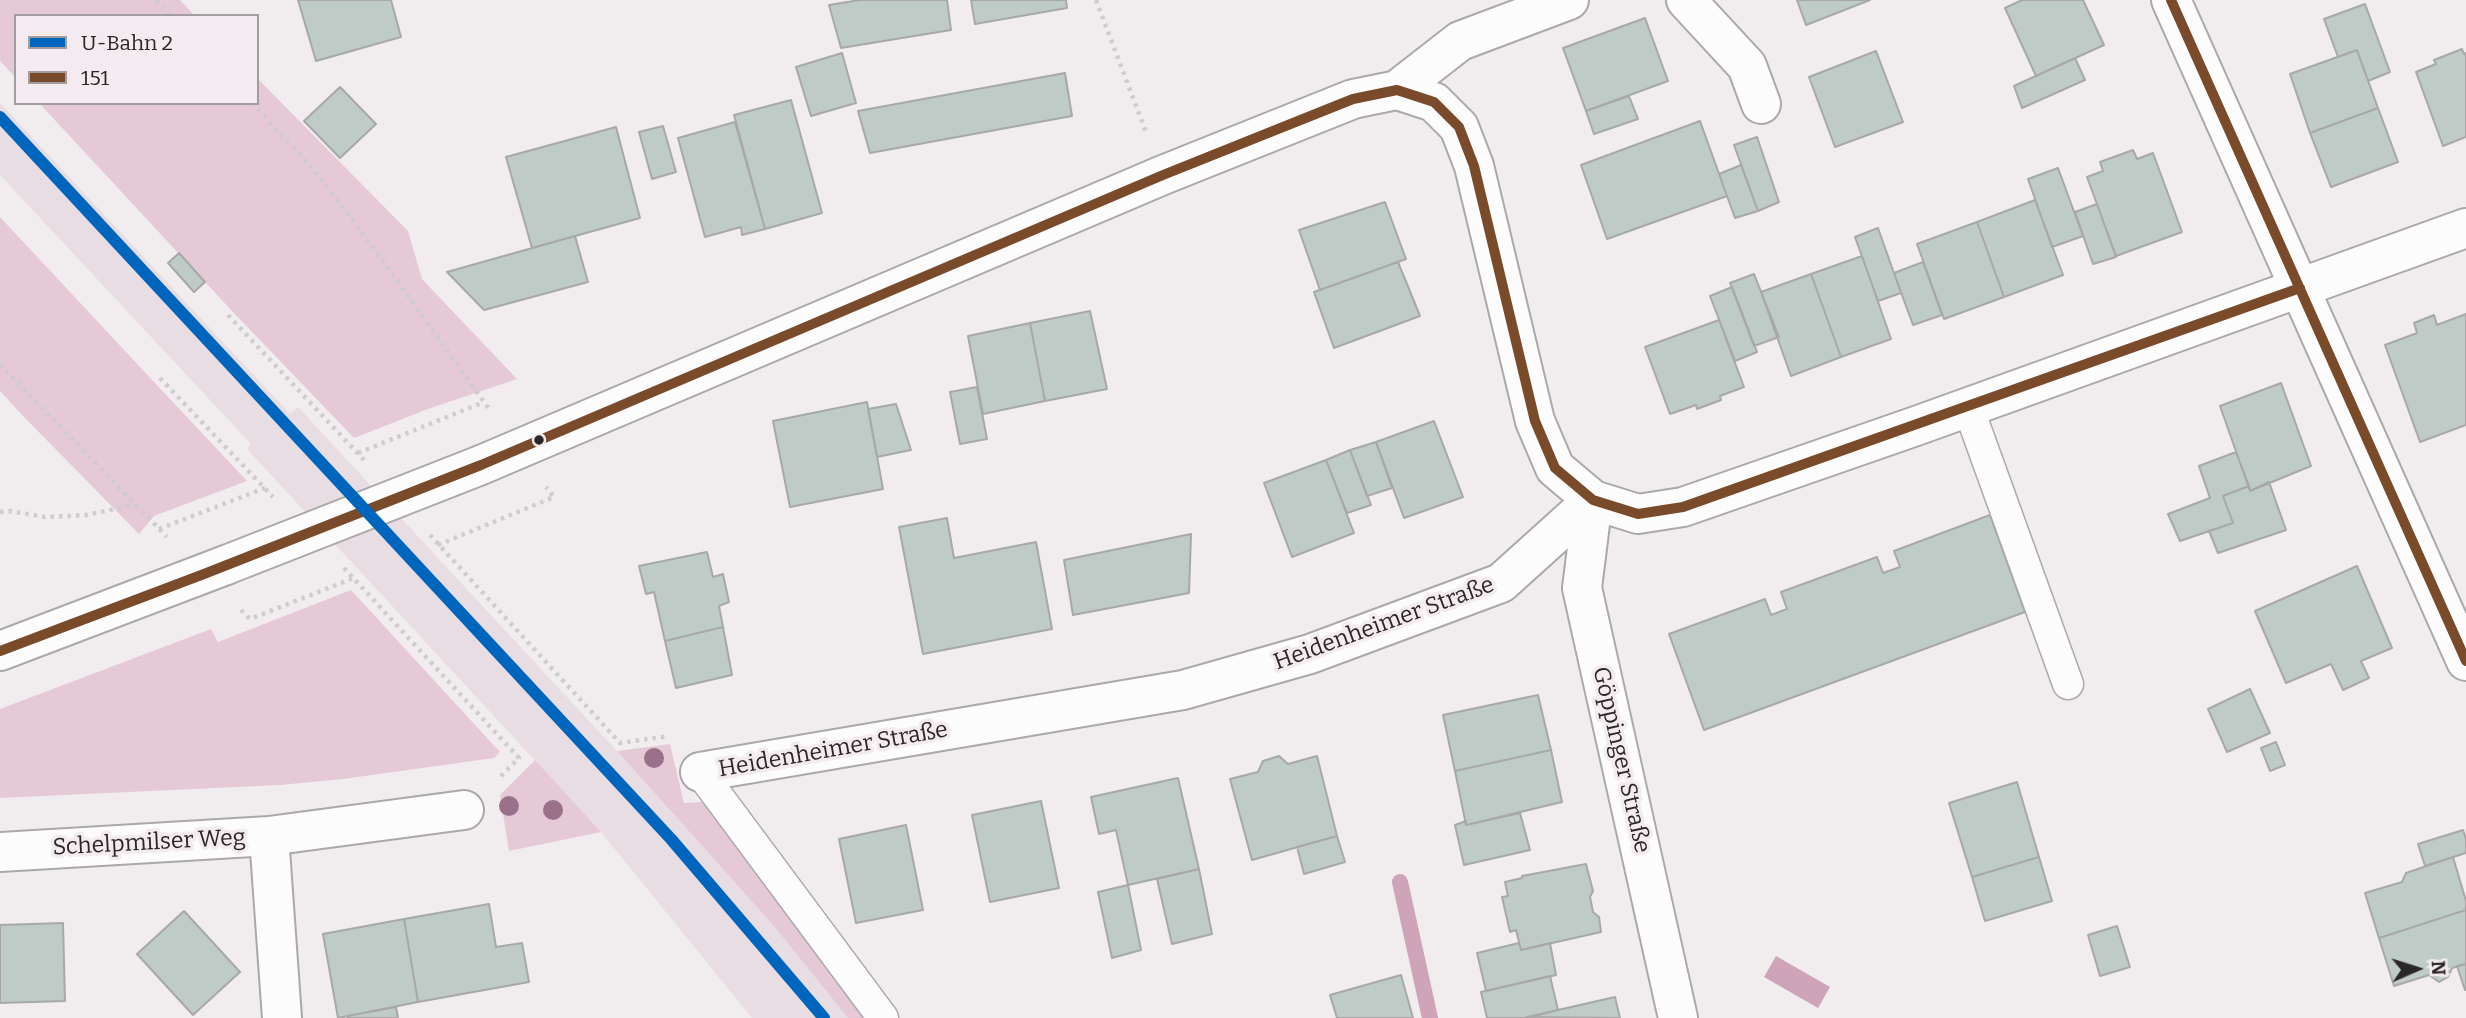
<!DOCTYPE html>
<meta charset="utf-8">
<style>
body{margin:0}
#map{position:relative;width:2466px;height:1018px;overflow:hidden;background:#f1edef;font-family:Bitter,serif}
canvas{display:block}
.legend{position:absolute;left:14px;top:14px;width:245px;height:91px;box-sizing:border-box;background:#f3ebef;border:2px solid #a39d9f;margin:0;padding:9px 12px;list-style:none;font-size:21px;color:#2a2728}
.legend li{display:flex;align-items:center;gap:14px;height:35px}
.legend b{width:35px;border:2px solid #a39d9f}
.north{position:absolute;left:2382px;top:934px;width:70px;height:70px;-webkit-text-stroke:5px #f3ebef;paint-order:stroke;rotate:87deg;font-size:19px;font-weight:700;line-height:28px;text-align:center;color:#2a2728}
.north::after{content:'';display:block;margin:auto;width:24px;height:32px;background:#2a2728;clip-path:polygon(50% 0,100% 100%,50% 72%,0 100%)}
</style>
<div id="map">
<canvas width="2466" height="1018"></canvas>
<ul class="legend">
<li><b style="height:9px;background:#0065bd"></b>U-Bahn 2</li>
<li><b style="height:9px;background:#7a4b2a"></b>151</li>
</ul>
<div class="north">N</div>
</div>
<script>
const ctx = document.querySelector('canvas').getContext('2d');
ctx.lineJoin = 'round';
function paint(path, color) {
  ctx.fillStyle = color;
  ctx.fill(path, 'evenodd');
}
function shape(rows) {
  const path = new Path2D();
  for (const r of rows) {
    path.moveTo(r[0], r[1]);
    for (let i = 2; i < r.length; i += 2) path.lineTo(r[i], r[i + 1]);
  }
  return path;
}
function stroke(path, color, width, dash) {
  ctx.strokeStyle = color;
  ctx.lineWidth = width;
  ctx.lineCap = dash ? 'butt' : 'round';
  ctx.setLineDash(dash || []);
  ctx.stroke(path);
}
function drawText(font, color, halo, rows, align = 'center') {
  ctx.font = font + ' Bitter,serif';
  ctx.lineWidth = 7;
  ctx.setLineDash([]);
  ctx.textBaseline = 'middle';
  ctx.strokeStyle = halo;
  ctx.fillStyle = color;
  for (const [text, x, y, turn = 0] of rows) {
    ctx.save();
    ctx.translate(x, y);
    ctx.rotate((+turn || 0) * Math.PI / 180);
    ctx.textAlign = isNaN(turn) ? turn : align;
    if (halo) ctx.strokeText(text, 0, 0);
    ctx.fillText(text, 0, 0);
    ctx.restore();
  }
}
paint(shape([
 [0,103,290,414,298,407,617,751,773,925,848,1018,752,1018,601,832,247,449,251,444,0,175]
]), '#e8dde2');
paint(shape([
 [0,0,180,0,195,16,16,16,16,78,0,61],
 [257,78,408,231,422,279,517,379,428,409,354,438,232,311,39,103,257,103],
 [0,217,155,383,247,481,154,516,139,534,23,416,0,391],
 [351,590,500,752,494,758,343,779,280,785,0,798,0,709,211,629,218,642],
 [670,744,684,803,703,802,865,1018,848,1018,773,925,617,751],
 [535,760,601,832,509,851,500,795]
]), '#e6c9d7');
paint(shape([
 [1776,956,1830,987,1818,1008,1764,977]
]), '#cfa4b9');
stroke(shape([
 [1400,882,1430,1018]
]), '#cfa4b9', 16);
const building = shape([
 [298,0,391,0,401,37,316,61,298,0],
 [860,0,947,0,951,30,841,48,829,5,860,0],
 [971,0,1066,0,1067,8,975,24,971,0],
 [1797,0,1870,0,1806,25,1797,0],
 [2022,0,2083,0,2104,45,2036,76,2005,8,2022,0],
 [2365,4,2390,72,2368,81,2357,50,2338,57,2324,19,2365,4],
 [1645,18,1668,81,1586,111,1563,48,1645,18],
 [2462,49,2464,54,2466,53,2466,137,2443,146,2416,72,2436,64,2434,60,2462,49],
 [2357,50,2378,108,2310,133,2290,74,2357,50],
 [1876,51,1903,122,1835,147,1809,77,1876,51],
 [842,53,856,103,811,116,796,67,842,53],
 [2075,58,2085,80,2022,108,2014,86,2075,58],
 [1065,73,1072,116,870,153,858,111,1065,73],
 [340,87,376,124,340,158,304,121,340,87],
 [1629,96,1638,119,1594,134,1586,111,1629,96],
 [791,100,822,213,765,229,734,115,791,100],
 [2378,108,2398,162,2331,187,2310,133,2378,108],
 [1700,121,1727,196,1607,239,1581,165,1700,121],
 [735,122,765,229,742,235,741,227,705,237,678,138,735,122],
 [663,126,676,172,652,179,639,132,663,126],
 [616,127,640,218,532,248,506,157,616,127],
 [1757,137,1779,202,1758,211,1734,145,1757,137],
 [2133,150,2137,159,2153,153,2182,232,2116,256,2087,177,2103,171,2100,162,2133,150],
 [1741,165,1758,211,1735,218,1719,174,1741,165],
 [2058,168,2083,236,2052,247,2028,179,2058,168],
 [2035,200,2063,275,2004,297,1977,222,2035,200],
 [1385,202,1406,259,1320,290,1299,230,1385,202],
 [2097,204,2116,257,2093,264,2075,212,2097,204],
 [1977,222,2004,297,1944,319,1917,244,1977,222],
 [1878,228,1901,293,1878,301,1855,237,1878,228],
 [575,236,588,282,484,310,447,272,575,236],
 [179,253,205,282,194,292,168,263,179,253],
 [1862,256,1891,339,1841,357,1811,274,1862,256],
 [1398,262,1420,316,1334,348,1314,292,1398,262],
 [1923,262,1942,315,1913,325,1894,273,1923,262],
 [1754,274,1779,337,1754,346,1730,283,1754,274],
 [1811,274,1841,357,1791,376,1761,292,1811,274],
 [1732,287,1757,352,1735,361,1710,296,1732,287],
 [1090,311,1107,389,1045,401,1030,323,1090,311],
 [2466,314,2466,425,2420,442,2385,345,2417,333,2414,323,2434,315,2437,325,2466,314],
 [1719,320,1744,387,1720,396,1721,400,1697,409,1696,405,1670,414,1645,347,1719,320],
 [1030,323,1045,401,983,414,968,336,1030,323],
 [2281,383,2311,466,2250,491,2220,406,2281,383],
 [977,387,987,439,960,444,950,392,977,387],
 [867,402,883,489,790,507,773,421,867,402],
 [896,404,911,450,877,457,868,409,896,404],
 [1434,421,1463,497,1404,518,1376,442,1434,421],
 [1376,442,1392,488,1367,496,1350,450,1376,442],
 [1350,450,1371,505,1347,513,1326,460,1350,450],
 [2236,452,2249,486,2223,496,2233,523,2180,541,2168,514,2210,498,2199,466,2236,452],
 [1326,460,1354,533,1292,557,1264,483,1326,460],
 [2269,482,2286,530,2218,553,2209,531,2233,523,2223,496,2249,486,2250,491,2269,482],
 [1990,515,2025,612,1704,730,1669,634,1765,599,1771,615,1787,609,1781,592,1877,557,1883,573,1900,567,1894,551,1990,515],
 [947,518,954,558,1036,542,1052,629,923,654,899,527,947,518],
 [1191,534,1189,593,1073,615,1064,560,1191,534],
 [707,552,713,577,723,574,729,602,719,606,723,627,665,641,654,592,646,594,639,566,707,552],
 [2357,566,2392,648,2361,661,2369,678,2343,690,2331,664,2286,683,2255,611,2357,566],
 [723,627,732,675,676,688,665,641,723,627],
 [2250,689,2270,733,2227,752,2208,709,2250,689],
 [1538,695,1551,750,1455,771,1443,715,1538,695],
 [2276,742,2285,765,2270,771,2261,748,2276,742],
 [1551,750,1562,802,1466,825,1455,771,1551,750],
 [1279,756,1288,764,1317,756,1337,836,1252,860,1230,779,1258,772,1263,761,1279,756],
 [1178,778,1199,869,1128,885,1116,830,1099,834,1091,797,1178,778],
 [2017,782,2039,857,1972,877,1949,803,2017,782],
 [1041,801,1059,888,990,902,972,815,1041,801],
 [1520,813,1530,850,1464,865,1455,825,1466,821,1466,825,1520,813],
 [906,825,923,910,856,923,839,839,906,825],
 [2463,830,2466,839,2466,853,2425,866,2418,844,2463,830],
 [1337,836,1345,862,1304,874,1297,847,1337,836],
 [2039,857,2052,901,1985,921,1972,877,2039,857],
 [2453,857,2466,901,2466,910,2379,938,2365,893,2402,882,2406,873,2453,857],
 [1586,864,1593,891,1590,897,1593,912,1599,917,1601,932,1521,950,1516,930,1510,932,1502,897,1508,896,1505,882,1522,878,1522,876,1586,864],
 [1199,869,1212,934,1172,944,1157,879,1199,869],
 [1128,885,1141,950,1112,958,1098,892,1128,885],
 [489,904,496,947,522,943,529,982,418,1002,404,919,489,904],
 [2466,910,2466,964,2452,968,2448,977,2439,982,2429,975,2394,986,2379,938,2466,910],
 [184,911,240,972,193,1015,137,954,184,911],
 [404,919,418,1002,338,1018,323,934,404,919],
 [63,923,65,1001,0,1003,0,925,63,923],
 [2117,926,2130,967,2100,976,2088,935,2117,926],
 [1519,943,1521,950,1550,943,1556,975,1486,991,1477,953,1519,943],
 [2466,964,2466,989,2465,990,2457,966,2466,964],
 [1401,975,1413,1018,1337,1018,1330,995,1401,975],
 [1550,976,1558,1010,1527,1018,1487,1018,1481,992,1550,976],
 [1615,997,1620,1018,1527,1017,1558,1010,1615,997],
 [396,1007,398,1018,348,1018,347,1016,396,1007]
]);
paint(building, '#becbc7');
stroke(building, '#a8a8a9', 2);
const service = shape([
 [1968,407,2068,684],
 [700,772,883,1018]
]);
const minor = shape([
 [1686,0,1747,66,1761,104],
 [2171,0,2466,661],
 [1397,90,1460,41,1569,0],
 [481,465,1163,175,1353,99,1397,90,1434,102,1459,127,1474,166,1535,421,1555,468,1593,500,1638,514,1683,507,1916,426,2466,228],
 [1593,500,1582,588,1678,1018],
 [0,651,226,565],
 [700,772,1183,690,1310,654,1501,583,1593,500],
 [269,836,282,1018],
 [0,852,269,836,464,810]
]);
stroke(service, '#aba8a9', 33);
stroke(minor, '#aba8a9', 42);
stroke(shape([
 [156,0,170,16],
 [1096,0,1146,132],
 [252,103,314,170,378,254,489,409],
 [228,315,364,460],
 [0,364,167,537],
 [160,378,273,497],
 [358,453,484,402],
 [0,512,10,511,45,517,86,515,134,505],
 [159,529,265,488],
 [430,535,620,743,669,736],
 [438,545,554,497,546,487],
 [344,568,519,758,498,779],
 [241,610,250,619,354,578]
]), '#cecccc', 4.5, [3.5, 5]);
stroke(service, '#fdfcfd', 30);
stroke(minor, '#fdfcfd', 38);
const minorBridge = shape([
 [226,565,481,465]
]);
stroke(minorBridge, '#aba8a9', 42, []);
stroke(minorBridge, '#fdfcfd', 38);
stroke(shape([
 [2171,0,2466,661],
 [0,651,204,574,481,465,1163,175,1353,99,1397,90,1434,102,1459,127,1474,166,1535,421,1555,468,1593,500,1638,514,1683,507,2300,288]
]), '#7a4b2a', 10);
stroke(shape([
 [0,117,671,839,824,1018]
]), '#0065bd', 12);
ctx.fillStyle = '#9b718a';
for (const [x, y] of [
 [654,758],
 [509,806],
 [553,810]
]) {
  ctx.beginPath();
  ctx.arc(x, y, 10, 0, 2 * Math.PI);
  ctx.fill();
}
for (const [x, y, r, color] of [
 [539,440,6,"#2a2728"]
]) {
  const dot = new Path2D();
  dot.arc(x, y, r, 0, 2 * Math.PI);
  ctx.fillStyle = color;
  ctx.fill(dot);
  stroke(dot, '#f3ebef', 2.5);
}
drawText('23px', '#2a2728', '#f3ebef', [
 ["Heidenheimer Straße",1384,624,-20],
 ["Heidenheimer Straße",833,750,-10],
 ["Göppinger Straße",1621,760,77],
 ["Schelpmilser Weg",149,843,-3]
]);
</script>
